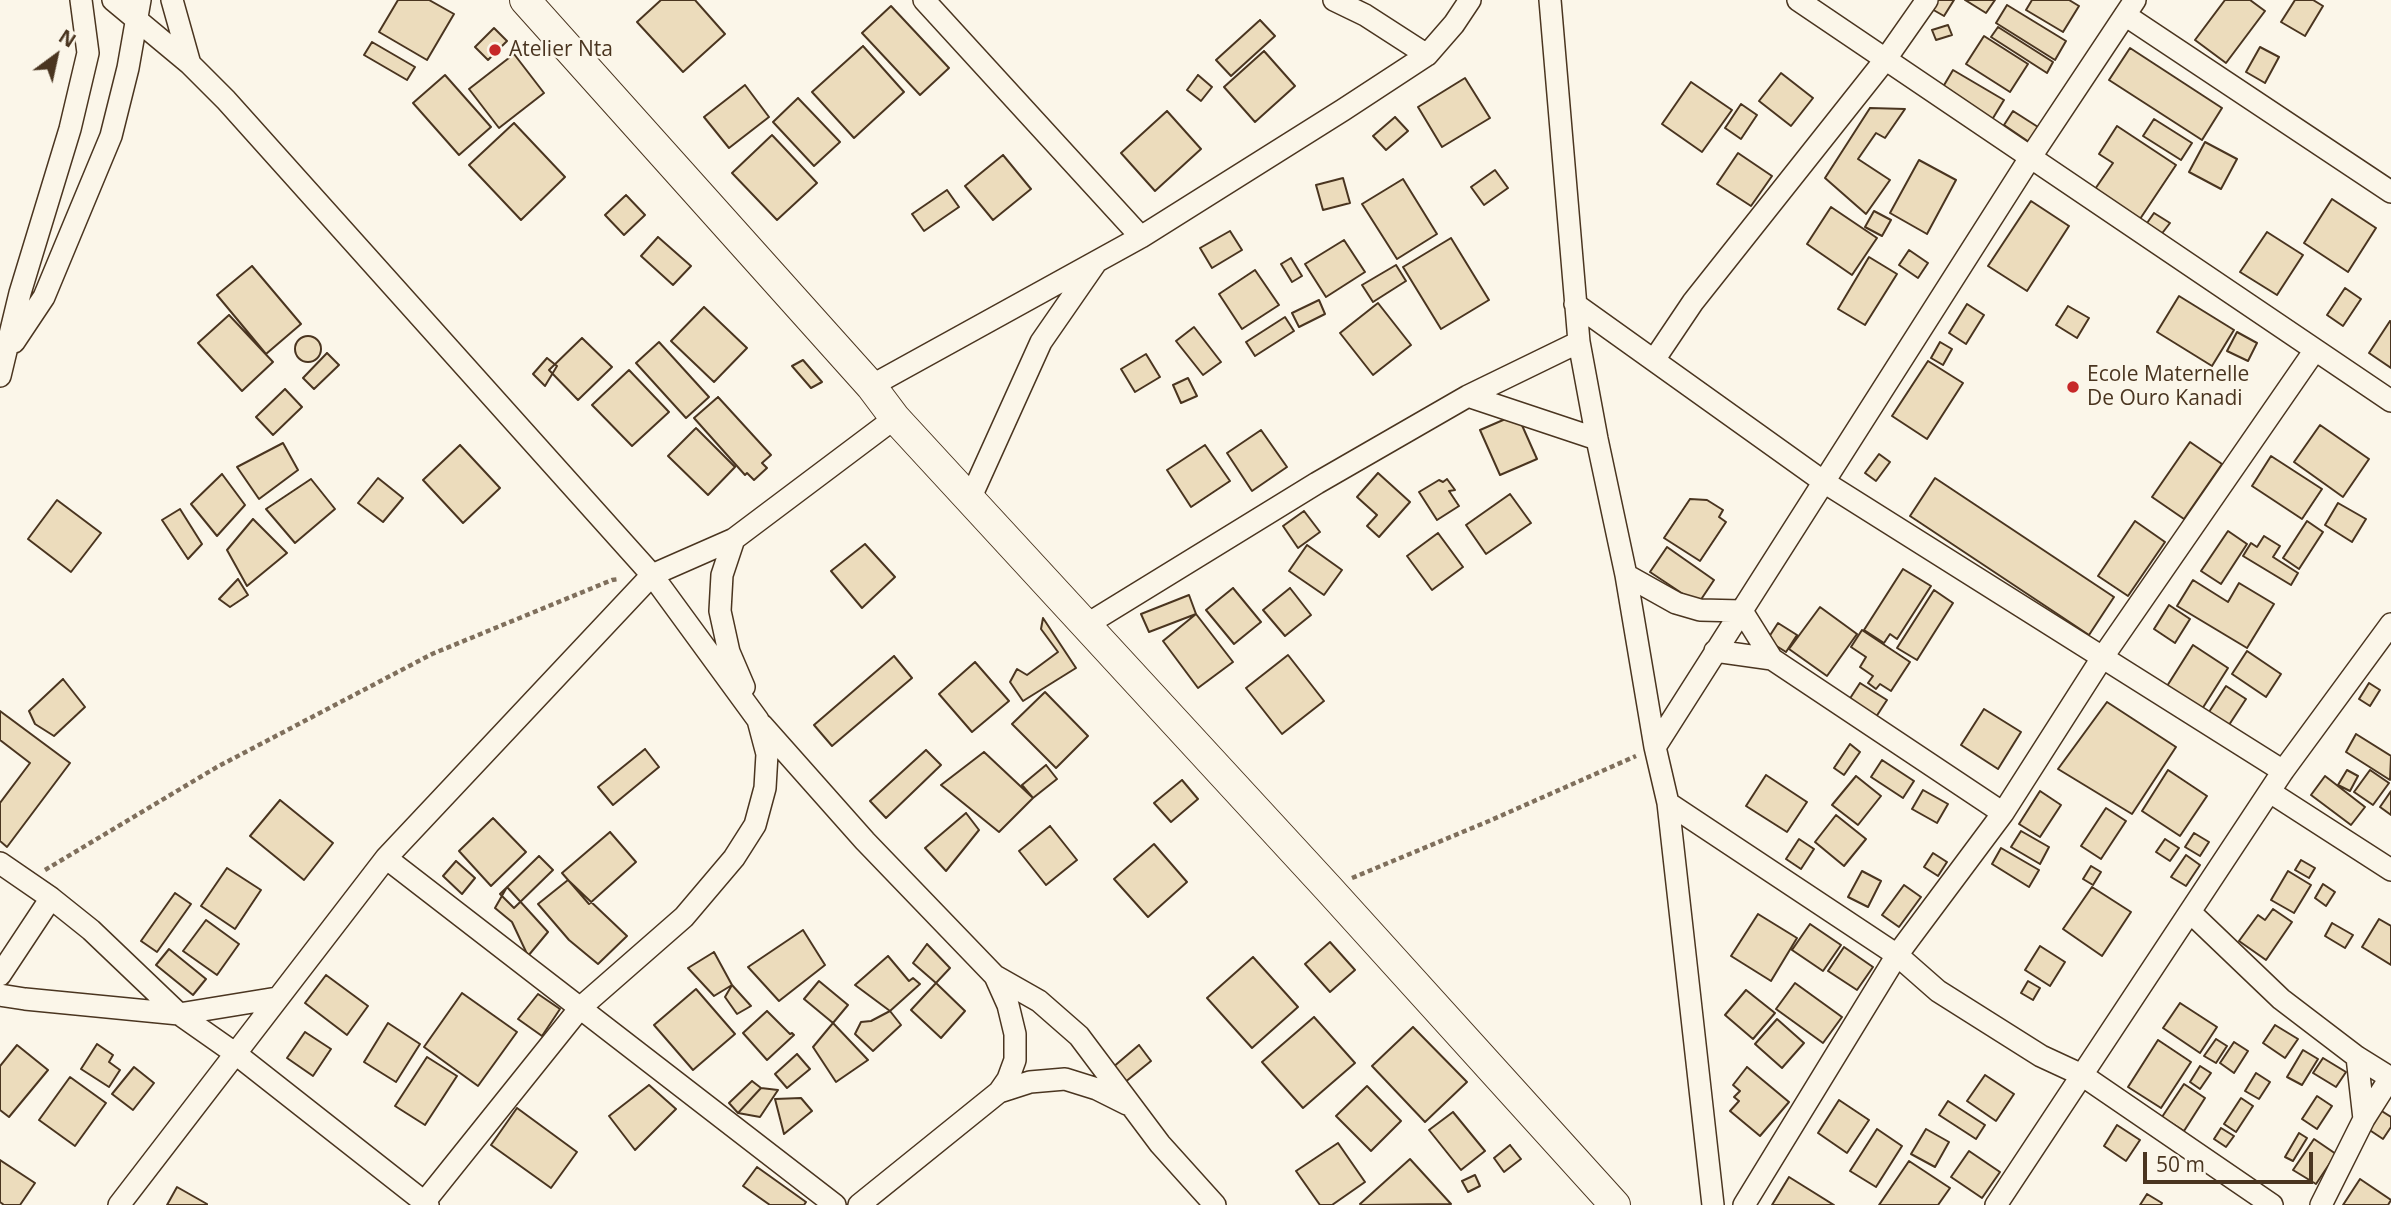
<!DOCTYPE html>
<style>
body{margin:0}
#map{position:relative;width:2391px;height:1205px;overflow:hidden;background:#fbf6e9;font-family:"Open Sans",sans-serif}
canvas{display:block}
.north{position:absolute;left:21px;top:21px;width:70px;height:70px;-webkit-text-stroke:5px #fbf6e9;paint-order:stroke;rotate:33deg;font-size:19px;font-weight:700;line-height:28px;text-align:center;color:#4a3520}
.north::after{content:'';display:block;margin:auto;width:24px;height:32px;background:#4a3520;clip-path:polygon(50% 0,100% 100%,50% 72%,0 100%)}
.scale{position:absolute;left:2143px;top:1152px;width:170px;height:32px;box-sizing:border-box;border:4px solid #4a3520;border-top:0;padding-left:9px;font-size:21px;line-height:24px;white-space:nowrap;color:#4a3520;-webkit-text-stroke:5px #fbf6e9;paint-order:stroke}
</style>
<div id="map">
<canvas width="2391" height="1205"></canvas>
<div class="north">N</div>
<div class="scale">50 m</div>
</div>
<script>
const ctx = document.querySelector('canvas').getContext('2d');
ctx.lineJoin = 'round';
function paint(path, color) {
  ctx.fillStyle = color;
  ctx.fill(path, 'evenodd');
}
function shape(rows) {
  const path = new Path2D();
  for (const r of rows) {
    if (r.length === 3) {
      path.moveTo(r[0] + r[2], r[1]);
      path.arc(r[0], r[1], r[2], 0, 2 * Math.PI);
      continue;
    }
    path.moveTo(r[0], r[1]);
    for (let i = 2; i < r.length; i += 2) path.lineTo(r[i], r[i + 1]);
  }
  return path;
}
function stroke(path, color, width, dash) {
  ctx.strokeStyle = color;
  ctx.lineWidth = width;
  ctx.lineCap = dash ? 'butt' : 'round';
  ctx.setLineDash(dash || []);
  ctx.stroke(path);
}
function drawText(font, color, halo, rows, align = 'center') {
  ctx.font = font + ' "Open Sans",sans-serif';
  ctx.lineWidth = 5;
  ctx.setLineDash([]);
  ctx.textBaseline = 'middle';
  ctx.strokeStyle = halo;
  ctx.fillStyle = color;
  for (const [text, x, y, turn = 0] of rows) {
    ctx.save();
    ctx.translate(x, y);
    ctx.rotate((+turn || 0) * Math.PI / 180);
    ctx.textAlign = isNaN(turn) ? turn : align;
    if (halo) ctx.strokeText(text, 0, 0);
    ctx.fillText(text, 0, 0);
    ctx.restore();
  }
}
const building = shape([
 [398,0,429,0,454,14,427,60,379,32,398,0],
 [661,0,695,0,725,34,683,72,637,22,661,0],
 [1935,0,1954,0,1944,16,1930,8,1935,0],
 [1965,0,1995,0,1986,13,1965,0],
 [2032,0,2069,0,2079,6,2063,32,2026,10,2032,0],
 [2225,0,2250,0,2265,11,2226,63,2195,40,2225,0],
 [2295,0,2313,0,2323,6,2305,36,2281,22,2295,0],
 [2007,5,2066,41,2055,60,1996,23,2007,5],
 [891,6,949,68,920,95,862,33,891,6],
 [1260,20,1275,36,1231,76,1216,60,1260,20],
 [1948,25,1952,35,1936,40,1932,30,1948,25],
 [1998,27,2053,62,2047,73,1991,37,1998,27],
 [494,28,507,41,488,60,475,47,494,28],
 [1984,36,2028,64,2010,92,1966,64,1984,36],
 [372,42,415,67,407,80,364,55,372,42],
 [863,46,904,92,854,138,812,92,863,46],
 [2260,47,2279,57,2265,83,2246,72,2260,47],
 [2130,48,2222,108,2202,140,2109,80,2130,48],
 [1264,51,1295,86,1255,122,1224,87,1264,51],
 [514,54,544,93,499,128,469,89,514,54],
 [1953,70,2004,100,1990,123,1940,92,1953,70],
 [1781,73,1813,98,1791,126,1759,101,1781,73],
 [445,75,491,127,459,155,413,103,445,75],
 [1198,75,1212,87,1201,101,1187,90,1198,75],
 [1465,78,1490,118,1442,147,1418,107,1465,78],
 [1691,82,1732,110,1702,152,1662,124,1691,82],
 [745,85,769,117,729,148,704,117,745,85],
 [798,98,840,142,814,166,773,122,798,98],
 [1741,104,1757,115,1741,139,1725,128,1741,104],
 [1870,108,1905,109,1885,138,1876,133,1858,159,1890,180,1866,214,1825,178,1870,108],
 [1167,111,1201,149,1155,191,1121,153,1167,111],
 [2013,111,2038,127,2029,142,2004,125,2013,111],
 [1395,117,1408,131,1386,150,1373,136,1395,117],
 [2154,119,2192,143,2181,160,2143,136,2154,119],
 [514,123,565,177,521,220,469,165,514,123],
 [2117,126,2176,165,2138,222,2093,192,2113,163,2099,154,2117,126],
 [772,135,817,183,777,220,732,173,772,135],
 [2205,142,2237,159,2221,189,2189,172,2205,142],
 [1738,153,1772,176,1751,206,1717,184,1738,153],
 [1003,155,1031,189,993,220,965,186,1003,155],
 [1919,160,1956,180,1927,234,1890,213,1919,160],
 [1495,170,1508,188,1484,205,1471,187,1495,170],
 [1343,178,1350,203,1323,210,1316,185,1343,178],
 [1403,179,1437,234,1397,259,1362,204,1403,179],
 [947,190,959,207,924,231,912,214,947,190],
 [626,195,645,215,624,235,605,215,626,195],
 [2332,199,2376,228,2348,272,2304,243,2332,199],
 [2031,201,2069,226,2027,291,1988,266,2031,201],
 [1831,207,1877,238,1852,275,1807,244,1831,207],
 [1874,211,1891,220,1882,236,1865,227,1874,211],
 [2154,213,2170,223,2160,236,2145,226,2154,213],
 [1230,231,1242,250,1212,268,1200,248,1230,231],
 [2267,232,2303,255,2277,295,2240,272,2267,232],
 [658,237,691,266,673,285,641,256,658,237],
 [1451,238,1489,300,1441,329,1403,267,1451,238],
 [1344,240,1365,272,1326,297,1305,264,1344,240],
 [1909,250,1928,263,1918,278,1899,265,1909,250],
 [1869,257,1897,274,1865,325,1838,309,1869,257],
 [1291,258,1302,276,1292,282,1281,264,1291,258],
 [1396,265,1406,281,1373,302,1362,285,1396,265],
 [252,266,301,324,266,354,217,295,252,266],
 [1255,270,1279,305,1242,329,1219,294,1255,270],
 [2345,288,2361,299,2343,326,2327,315,2345,288],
 [2179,296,2234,330,2212,366,2157,332,2179,296],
 [1319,300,1325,314,1299,327,1292,313,1319,300],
 [1378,303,1411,345,1373,375,1340,333,1378,303],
 [1967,304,1984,315,1966,344,1949,333,1967,304],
 [2068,306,2089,318,2077,338,2056,325,2068,306],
 [704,307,747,348,714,382,671,341,704,307],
 [229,315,273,362,242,391,198,343,229,315],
 [1285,317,1294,331,1255,356,1246,342,1285,317],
 [2390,321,2391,322,2391,368,2369,353,2390,321],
 [1194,327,1221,362,1203,375,1176,341,1194,327],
 [2237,332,2257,343,2248,361,2227,351,2237,332],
 [308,349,13],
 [582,338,612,367,578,400,549,370,582,338],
 [659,342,709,397,686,418,636,363,659,342],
 [1940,342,1952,349,1943,365,1931,358,1940,342],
 [327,353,339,365,314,389,303,378,327,353],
 [1146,354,1160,377,1135,392,1121,369,1146,354],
 [547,358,557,366,545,386,533,374,547,358],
 [803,360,822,382,811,388,792,366,803,360],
 [1928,361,1963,383,1927,439,1892,416,1928,361],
 [629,370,669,412,632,446,592,405,629,370],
 [1188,378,1197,396,1181,403,1173,385,1188,378],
 [285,389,302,407,273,435,256,417,285,389],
 [718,397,771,455,762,463,767,468,754,480,747,473,745,475,694,418,718,397],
 [1517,414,1537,459,1500,475,1480,430,1517,414],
 [2320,425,2369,459,2343,497,2294,462,2320,425],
 [696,428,735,467,708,495,668,456,696,428],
 [1261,430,1287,467,1252,491,1227,453,1261,430],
 [2190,442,2222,464,2184,519,2152,497,2190,442],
 [283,443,298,470,259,499,237,467,283,443],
 [460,445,500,488,463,523,423,480,460,445],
 [1205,445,1230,481,1191,507,1167,470,1205,445],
 [1879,454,1890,462,1876,481,1865,473,1879,454],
 [2271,456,2322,489,2302,519,2252,486,2271,456],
 [1378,473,1410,502,1379,537,1367,526,1377,515,1357,497,1378,473],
 [222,474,245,505,217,536,191,504,222,474],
 [378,478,403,498,383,522,358,503,378,478],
 [1935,478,2114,597,2089,635,1910,516,1935,478],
 [311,479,335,509,295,543,266,509,311,479],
 [1447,479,1455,490,1449,491,1459,506,1437,520,1419,492,1439,480,1443,482,1447,479],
 [1510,494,1531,523,1486,554,1466,525,1510,494],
 [1690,499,1707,500,1723,510,1719,517,1726,522,1700,561,1664,538,1690,499],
 [57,500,101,533,71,572,28,539,57,500],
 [2338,503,2366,519,2352,542,2325,525,2338,503],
 [180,509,202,544,188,559,162,520,180,509],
 [1304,511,1320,532,1298,548,1283,526,1304,511],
 [253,519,287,553,247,586,227,550,253,519],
 [2135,521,2165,542,2128,596,2098,576,2135,521],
 [2307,521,2323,532,2299,569,2283,558,2307,521],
 [2228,531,2247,544,2221,584,2201,571,2228,531],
 [1438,533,1463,567,1432,590,1407,556,1438,533],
 [2264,536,2280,546,2273,557,2298,573,2291,585,2243,556,2251,543,2257,547,2264,536],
 [865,544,895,577,862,608,831,571,865,544],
 [1307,545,1342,570,1324,595,1289,571,1307,545],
 [1667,547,1714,580,1698,604,1650,572,1667,547],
 [1903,569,1931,586,1897,639,1890,634,1884,643,1864,630,1903,569],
 [238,579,248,595,230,607,219,599,238,579],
 [2193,580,2228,602,2239,583,2274,604,2247,648,2177,606,2193,580],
 [1233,588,1261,622,1234,644,1206,610,1233,588],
 [1290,588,1311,615,1285,636,1263,610,1290,588],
 [1934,590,1953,603,1917,660,1897,648,1934,590],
 [1189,595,1196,614,1149,632,1141,614,1189,595],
 [2169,605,2190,619,2175,643,2154,629,2169,605],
 [1820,607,1857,634,1827,676,1789,649,1820,607],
 [1196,614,1233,662,1198,688,1163,641,1196,614],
 [1043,618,1076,668,1023,701,1010,682,1017,669,1027,675,1058,652,1041,629,1043,618],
 [1778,623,1797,635,1786,652,1767,640,1778,623],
 [1862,630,1910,662,1891,691,1880,684,1876,689,1868,683,1873,676,1860,667,1866,657,1851,647,1862,630],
 [2193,645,2228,668,2197,717,2162,694,2193,645],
 [2247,651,2281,674,2266,697,2232,674,2247,651],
 [1288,655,1324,701,1282,734,1246,688,1288,655],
 [894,656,912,678,832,746,814,725,894,656],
 [975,662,1009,701,972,732,939,694,975,662],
 [63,679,85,707,54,736,35,724,29,711,63,679],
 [1860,683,1887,700,1874,720,1847,703,1860,683],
 [2369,683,2380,690,2370,706,2359,699,2369,683],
 [2226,686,2246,699,2225,731,2205,718,2226,686],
 [1045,692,1088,736,1056,768,1012,724,1045,692],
 [2107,702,2176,747,2132,814,2058,769,2107,702],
 [1984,709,2021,732,1998,769,1961,745,1984,709],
 [0,711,70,763,7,847,0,841,0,803,30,763,0,740,0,711],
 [2356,734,2391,756,2390,780,2346,752,2356,734],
 [1850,744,1860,752,1844,775,1834,768,1850,744],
 [645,749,659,767,613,805,598,787,645,749],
 [926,750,941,765,886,818,870,801,926,750],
 [984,752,1033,798,999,832,941,785,984,752],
 [1882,760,1914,781,1903,798,1871,777,1882,760],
 [1046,765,1057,779,1033,798,1022,785,1046,765],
 [2168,770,2207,796,2180,836,2142,811,2168,770],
 [2347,770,2358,776,2350,791,2338,785,2347,770],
 [2370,770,2389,783,2373,805,2354,792,2370,770],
 [1766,775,1807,802,1787,832,1746,806,1766,775],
 [1856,776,1881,796,1858,825,1832,805,1856,776],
 [2325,776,2365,807,2351,825,2311,795,2325,776],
 [1182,780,1198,799,1171,822,1154,803,1182,780],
 [1923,790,1948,804,1937,823,1912,809,1923,790],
 [2040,791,2061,805,2040,837,2019,824,2040,791],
 [2391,791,2391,815,2380,807,2391,791],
 [280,800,333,843,304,880,250,836,280,800],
 [2106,808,2126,821,2101,859,2081,846,2106,808],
 [966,813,979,830,946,871,925,848,966,813],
 [1836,815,1866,839,1844,866,1815,842,1836,815],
 [493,818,526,852,491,886,459,851,493,818],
 [1050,826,1077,860,1046,885,1019,851,1050,826],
 [2021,831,2049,847,2040,864,2011,847,2021,831],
 [610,832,636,862,589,904,562,873,610,832],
 [2194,833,2209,842,2200,856,2185,847,2194,833],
 [1799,839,1814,849,1801,869,1786,859,1799,839],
 [2165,839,2179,848,2170,861,2156,852,2165,839],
 [1154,844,1187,882,1148,917,1114,879,1154,844],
 [2001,848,2039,870,2029,887,1992,864,2001,848],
 [1933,853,1947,862,1938,876,1924,867,1933,853],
 [2186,855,2200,865,2186,886,2171,877,2186,855],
 [539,856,553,870,514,908,500,894,539,856],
 [2301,860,2315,868,2309,878,2295,870,2301,860],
 [456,861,475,878,462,894,443,876,456,861],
 [2091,866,2101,872,2093,885,2083,879,2091,866],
 [227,868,261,890,235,929,201,906,227,868],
 [1862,871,1881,881,1868,907,1848,897,1862,871],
 [2288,871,2311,885,2294,913,2271,900,2288,871],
 [568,880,627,936,598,964,569,940,538,904,568,880],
 [2323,884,2335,892,2326,906,2315,898,2323,884],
 [1904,885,1921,897,1899,927,1882,915,1904,885],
 [507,887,548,932,528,956,512,922,495,908,507,887],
 [2092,887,2131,912,2102,956,2063,929,2092,887],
 [175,893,191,904,157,952,141,941,175,893],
 [2273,909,2292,922,2266,960,2239,941,2258,915,2265,920,2273,909],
 [1758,914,1797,938,1771,981,1731,956,1758,914],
 [2379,919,2391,926,2391,965,2362,947,2379,919],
 [206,920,239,944,217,975,183,951,206,920],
 [2332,923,2353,935,2345,948,2325,936,2332,923],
 [1810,924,1841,945,1823,971,1792,950,1810,924],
 [803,930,825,965,779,1001,748,967,803,930],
 [1330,942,1355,970,1330,992,1305,964,1330,942],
 [927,944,950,968,936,983,913,963,927,944],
 [2040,946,2065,962,2050,986,2025,970,2040,946],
 [1844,947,1873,967,1857,990,1828,971,1844,947],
 [169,949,206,979,193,995,156,965,169,949],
 [714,952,732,985,714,996,688,968,714,952],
 [888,956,909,981,913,978,920,984,890,1011,855,985,888,956],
 [1253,957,1298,1007,1252,1048,1207,998,1253,957],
 [326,975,368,1006,347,1035,305,1003,326,975],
 [819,981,848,1005,833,1023,804,999,819,981],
 [2028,981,2040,988,2033,1000,2021,993,2028,981],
 [936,983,965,1011,941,1038,911,1010,936,983],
 [1795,983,1842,1017,1823,1043,1776,1009,1795,983],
 [732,985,751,1006,737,1014,725,997,732,985],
 [696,989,735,1034,693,1070,654,1025,696,989],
 [1746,990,1775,1013,1753,1039,1725,1015,1746,990],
 [462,993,517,1032,478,1086,424,1047,462,993],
 [538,994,560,1009,542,1036,518,1019,538,994],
 [2180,1003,2217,1027,2200,1053,2163,1028,2180,1003],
 [767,1011,790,1034,792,1033,794,1035,767,1060,743,1033,767,1011],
 [890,1011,901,1025,873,1051,855,1034,861,1022,871,1021,890,1011],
 [1314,1017,1355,1063,1303,1108,1262,1062,1314,1017],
 [1777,1019,1804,1043,1782,1068,1755,1044,1777,1019],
 [388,1023,420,1044,396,1082,364,1062,388,1023],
 [833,1023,868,1060,836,1082,813,1047,833,1023],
 [2275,1025,2298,1039,2285,1058,2263,1043,2275,1025],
 [1413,1027,1467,1082,1425,1122,1372,1066,1413,1027],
 [305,1032,331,1049,313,1076,287,1058,305,1032],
 [2216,1039,2227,1046,2216,1063,2204,1056,2216,1039],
 [2158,1040,2191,1062,2161,1108,2128,1087,2158,1040],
 [2234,1042,2248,1051,2234,1073,2220,1063,2234,1042],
 [97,1044,113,1055,109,1062,120,1070,109,1087,81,1069,97,1044],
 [17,1045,48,1070,9,1117,0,1110,0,1066,17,1045],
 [1139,1045,1151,1061,1124,1083,1112,1068,1139,1045],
 [2303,1050,2318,1059,2302,1085,2287,1077,2303,1050],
 [797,1054,810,1069,787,1088,775,1074,797,1054],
 [427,1057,457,1076,425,1125,395,1106,427,1057],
 [2323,1058,2346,1072,2336,1087,2313,1073,2323,1058],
 [2200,1066,2211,1073,2200,1089,2190,1082,2200,1066],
 [134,1067,154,1083,133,1110,112,1094,134,1067],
 [1747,1067,1789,1102,1760,1136,1730,1111,1739,1101,1734,1097,1740,1091,1733,1085,1747,1067],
 [2256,1073,2270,1082,2259,1099,2245,1091,2256,1073],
 [1985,1075,2014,1094,1996,1121,1967,1101,1985,1075],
 [70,1077,106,1103,75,1146,39,1120,70,1077],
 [752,1081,761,1088,738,1113,729,1103,752,1081],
 [2184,1084,2205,1098,2184,1131,2162,1117,2184,1084],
 [649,1085,676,1109,635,1150,609,1116,649,1085],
 [1367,1086,1401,1121,1371,1151,1336,1116,1367,1086],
 [761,1088,778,1090,760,1117,738,1113,761,1088],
 [2317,1096,2332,1106,2317,1129,2302,1119,2317,1096],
 [801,1098,812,1111,784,1134,775,1099,801,1098],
 [2241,1098,2253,1106,2236,1132,2224,1124,2241,1098],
 [1839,1100,1869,1120,1847,1153,1818,1133,1839,1100],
 [1948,1101,1985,1125,1976,1139,1939,1115,1948,1101],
 [517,1108,577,1152,551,1188,491,1145,517,1108],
 [2380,1110,2391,1117,2391,1127,2383,1139,2368,1129,2380,1110],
 [1453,1112,1485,1151,1461,1170,1429,1130,1453,1112],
 [2117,1125,2140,1140,2126,1161,2104,1146,2117,1125],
 [2221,1128,2234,1136,2226,1147,2214,1139,2221,1128],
 [1877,1129,1902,1146,1876,1187,1850,1171,1877,1129],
 [1926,1129,1949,1142,1935,1167,1911,1154,1926,1129],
 [2299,1133,2307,1138,2293,1161,2285,1157,2299,1133],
 [2314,1139,2336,1154,2316,1184,2293,1170,2314,1139],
 [1338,1143,1365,1182,1332,1205,1320,1205,1296,1171,1338,1143],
 [1510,1145,1521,1159,1504,1172,1494,1158,1510,1145],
 [1969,1151,2000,1172,1982,1198,1951,1177,1969,1151],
 [1410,1159,1451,1204,1361,1205,1360,1204,1410,1159],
 [0,1160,35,1183,20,1205,4,1205,0,1202,0,1160],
 [1909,1161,1950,1188,1938,1205,1879,1205,1909,1161],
 [757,1167,806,1202,804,1205,770,1205,743,1186,757,1167],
 [1475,1175,1480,1186,1468,1192,1462,1181,1475,1175],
 [1789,1177,1834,1205,1772,1205,1789,1177],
 [2360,1179,2391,1200,2388,1205,2343,1205,2360,1179],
 [177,1187,207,1204,207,1205,167,1205,177,1187],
 [2147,1194,2162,1203,2161,1205,2140,1205,2147,1194]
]);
paint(building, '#ecdcbc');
stroke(building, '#4a3520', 2);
const minor = shape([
 [113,0,190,64,226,100,652,575,758,720,767,754,765,788,755,825,734,858,684,917,580,1008,422,1205],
 [172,0,190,64],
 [924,0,1141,237],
 [1334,0,1365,15,1427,55],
 [1550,0,1579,342,1597,439,1626,575,1655,747,1668,803,1713,1205],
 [1798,0,2391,401],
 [2125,15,2391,192],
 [1575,304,1824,482,2283,771],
 [14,342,44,297,111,136,128,68,140,0],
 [1654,360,1693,302,1885,60,1927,0],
 [0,376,20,293,70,129,88,53,81,0],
 [871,386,1141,237,1343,110,1427,55,1454,24,1470,0],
 [1468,396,1597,439],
 [970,499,1041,342,1095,264],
 [734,539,722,575,720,611,729,652,744,687],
 [1626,575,1676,603,1700,610,1742,611,1772,659,2003,813],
 [1086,625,1317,483,1468,396,1579,342],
 [1715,651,1772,659],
 [762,725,865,841,995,976,1039,1001,1079,1036,1160,1144,1215,1205],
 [1655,747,2030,158,2135,0],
 [2270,792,2391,870],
 [1668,803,1897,955,1938,991,2041,1056,2082,1075,2272,1205],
 [386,858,835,1205],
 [0,863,51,898,91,930,179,1014,236,1054,428,1205],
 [2190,912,2281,999,2357,1057,2391,1078],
 [0,975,51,898],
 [0,995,25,999,179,1014,277,998],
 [2357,1057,2364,1119],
 [999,1092,1030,1082,1065,1079,1097,1089,1127,1104],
 [119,1205,386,858,652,575,734,539,895,418],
 [859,1205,999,1092,1008,1079,1015,1060,1015,1034,1008,1005,995,976],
 [1744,1205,1897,955,2003,813,2102,658,2315,350],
 [1996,1205,2283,771,2391,624],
 [2321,1205,2364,1119,2390,1078]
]);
const secondary = shape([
 [525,0,871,386,895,418,1328,888,1615,1205]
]);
stroke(minor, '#4a3520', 24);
stroke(secondary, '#4a3520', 32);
stroke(shape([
 [45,870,217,767,432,654,612,580,619,579],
 [1352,878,1489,821,1636,756]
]), '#7f6f5c', 4.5, [5, 3.5]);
stroke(minor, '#fbf6e9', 21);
stroke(secondary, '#fbf6e9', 30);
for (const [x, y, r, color] of [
 [495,50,7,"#c62828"],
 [2073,387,7,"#c62828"]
]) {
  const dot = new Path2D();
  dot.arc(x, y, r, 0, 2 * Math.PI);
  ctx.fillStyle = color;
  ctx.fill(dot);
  stroke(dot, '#fbf6e9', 2.5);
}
drawText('21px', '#4a3520', '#fbf6e9', [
 ["Atelier Nta",509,50],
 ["Ecole Maternelle",2087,375],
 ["De Ouro Kanadi",2087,399]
], 'left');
</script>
